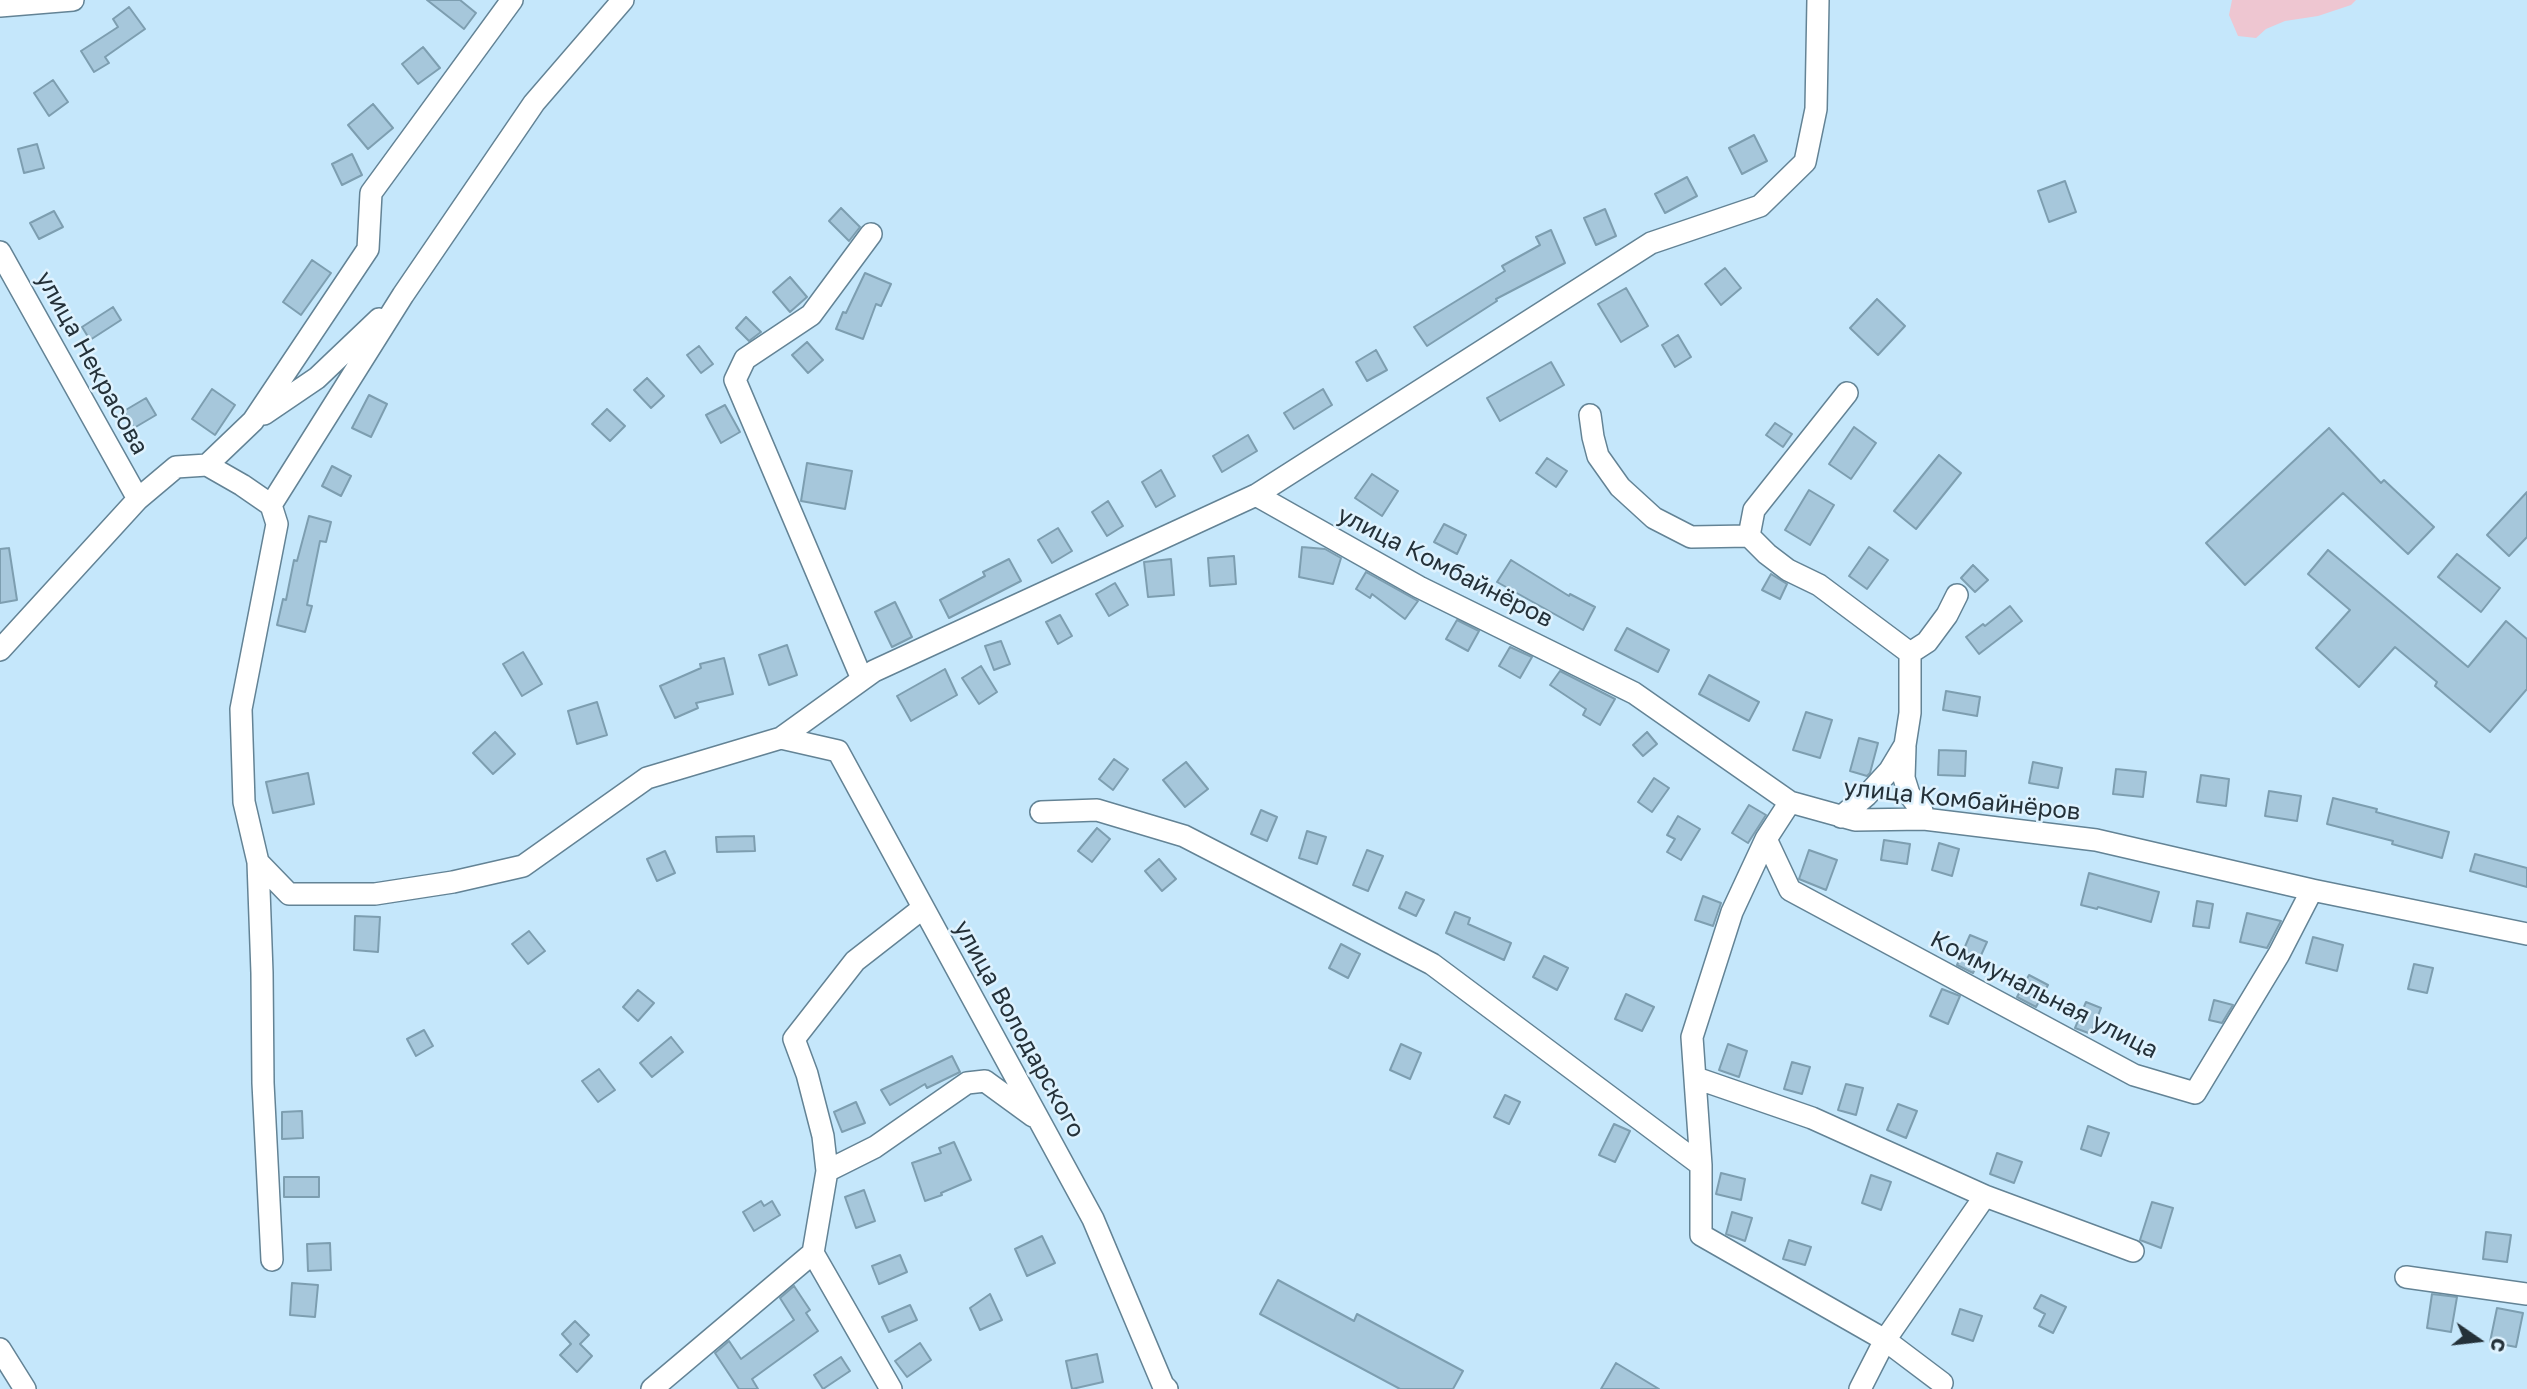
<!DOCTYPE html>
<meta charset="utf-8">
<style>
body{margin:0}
#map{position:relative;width:2527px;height:1389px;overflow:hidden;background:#c5e7fb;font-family:"Golos Text",sans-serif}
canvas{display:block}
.north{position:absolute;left:2443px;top:1305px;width:70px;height:70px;-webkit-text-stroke:5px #def2fe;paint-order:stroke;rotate:104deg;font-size:19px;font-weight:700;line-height:28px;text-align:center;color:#243139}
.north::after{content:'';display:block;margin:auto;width:24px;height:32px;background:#243139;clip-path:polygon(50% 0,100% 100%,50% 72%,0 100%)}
</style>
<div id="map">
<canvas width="2527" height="1389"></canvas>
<div class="north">С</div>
</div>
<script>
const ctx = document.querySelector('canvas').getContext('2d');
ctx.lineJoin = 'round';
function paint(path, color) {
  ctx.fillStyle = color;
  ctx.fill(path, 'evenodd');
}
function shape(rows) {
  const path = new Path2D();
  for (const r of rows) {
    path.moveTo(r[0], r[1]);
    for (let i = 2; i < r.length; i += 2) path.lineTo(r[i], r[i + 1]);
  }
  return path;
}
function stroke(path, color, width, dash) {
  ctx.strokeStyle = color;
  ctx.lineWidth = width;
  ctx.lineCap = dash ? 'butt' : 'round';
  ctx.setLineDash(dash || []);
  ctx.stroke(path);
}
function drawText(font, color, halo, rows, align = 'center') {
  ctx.font = font + ' "Golos Text",sans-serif';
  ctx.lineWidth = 5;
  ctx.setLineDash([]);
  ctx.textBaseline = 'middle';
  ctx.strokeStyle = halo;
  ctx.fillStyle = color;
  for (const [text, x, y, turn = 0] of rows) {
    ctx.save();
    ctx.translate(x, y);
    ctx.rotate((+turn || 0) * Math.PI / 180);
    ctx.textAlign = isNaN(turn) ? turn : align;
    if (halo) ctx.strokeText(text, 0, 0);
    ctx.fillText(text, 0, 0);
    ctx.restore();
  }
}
paint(shape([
 [2232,0,2356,0,2351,5,2318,16,2285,21,2266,29,2256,38,2238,36,2229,15]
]), '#eec6d1');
const building = shape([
 [427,0,460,0,476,13,464,29,427,0],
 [129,7,145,29,105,57,109,63,94,72,81,51,118,27,113,19,129,7],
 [423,47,440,68,418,84,402,64,423,47],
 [53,80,68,102,49,116,34,93,53,80],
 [373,104,393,128,368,149,348,125,373,104],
 [1754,135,1767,161,1742,174,1729,148,1754,135],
 [37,144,44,168,24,173,18,149,37,144],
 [352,154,362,175,342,185,332,164,352,154],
 [1687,177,1697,196,1665,213,1655,194,1687,177],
 [2065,181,2076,212,2049,222,2038,191,2065,181],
 [841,208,860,227,849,241,829,221,841,208],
 [1605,209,1616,236,1596,245,1584,218,1605,209],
 [54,211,63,227,39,239,30,223,54,211],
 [1551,230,1565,263,1496,299,1497,301,1427,346,1414,327,1505,271,1502,266,1540,245,1536,237,1551,230],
 [312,260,331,273,301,315,283,302,312,260],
 [1725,268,1741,288,1721,305,1705,284,1725,268],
 [865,273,891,284,881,306,876,304,863,339,836,329,843,312,846,313,865,273],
 [790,277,807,297,790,312,773,292,790,277],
 [1626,288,1648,326,1621,342,1598,304,1626,288],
 [1877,299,1905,326,1878,355,1850,328,1877,299],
 [113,307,121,320,90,340,82,327,113,307],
 [746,317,761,332,749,341,736,328,746,317],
 [1678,335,1691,357,1675,367,1662,345,1678,335],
 [807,342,823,360,808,373,792,355,807,342],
 [699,346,713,364,701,373,687,355,699,346],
 [1376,350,1387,370,1367,381,1356,362,1376,350],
 [1551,362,1564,385,1500,421,1487,398,1551,362],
 [647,378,664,396,651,408,634,390,647,378],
 [212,389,235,405,215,435,192,419,212,389],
 [1323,389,1332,405,1294,429,1284,413,1323,389],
 [369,395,387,404,371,437,352,428,369,395],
 [146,398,156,415,134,428,124,411,146,398],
 [725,405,740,432,721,443,706,415,725,405],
 [607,409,625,426,610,441,592,424,607,409],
 [1775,423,1792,434,1783,447,1766,435,1775,423],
 [1854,427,1876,443,1851,479,1829,464,1854,427],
 [2329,428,2381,483,2384,480,2434,527,2408,554,2343,493,2245,585,2206,543,2329,428],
 [1248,435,1257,451,1222,472,1213,456,1248,435],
 [1939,455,1961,473,1916,529,1894,511,1939,455],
 [1547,458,1567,471,1556,487,1536,473,1547,458],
 [807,463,852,471,845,509,801,501,807,463],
 [332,466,351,476,341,496,322,486,332,466],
 [1161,470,1175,496,1156,507,1142,482,1161,470],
 [1372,474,1398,491,1382,516,1355,498,1372,474],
 [1809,490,1834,505,1810,545,1785,530,1809,490],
 [2527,492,2527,537,2509,556,2487,535,2527,492],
 [1108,501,1123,526,1107,536,1092,512,1108,501],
 [309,516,331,522,326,542,320,541,307,605,312,606,305,632,277,625,283,599,286,600,294,560,297,561,309,516],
 [1444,524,1466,535,1457,554,1434,542,1444,524],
 [1058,528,1072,551,1052,563,1038,540,1058,528],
 [1302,547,1325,549,1341,558,1333,584,1299,577,1302,547],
 [1869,547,1888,560,1867,589,1849,576,1869,547],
 [9,548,17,600,0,603,0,549,9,548],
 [2328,550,2468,667,2506,621,2527,639,2527,689,2490,732,2435,686,2437,682,2395,647,2359,687,2316,648,2350,610,2308,574,2328,550],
 [2457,554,2500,588,2481,612,2438,577,2457,554],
 [1234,556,1236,584,1210,586,1208,558,1234,556],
 [1009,559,1021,581,949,618,940,600,985,576,983,572,1009,559],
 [1171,559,1174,595,1148,597,1144,562,1171,559],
 [1511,560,1569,596,1570,594,1595,607,1583,630,1497,582,1511,560],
 [1973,565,1988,580,1975,592,1961,578,1973,565],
 [1366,572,1418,601,1405,619,1372,594,1370,598,1356,589,1366,572],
 [1771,574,1787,584,1780,599,1762,590,1771,574],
 [1115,583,1128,605,1109,616,1096,594,1115,583],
 [895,602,912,637,892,647,875,612,895,602],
 [2010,606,2022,621,1979,654,1966,637,1983,624,1985,626,2010,606],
 [1060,615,1072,636,1058,644,1046,622,1060,615],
 [1457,620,1479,631,1468,651,1446,639,1457,620],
 [1627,628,1669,650,1658,672,1615,650,1627,628],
 [1001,641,1010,664,994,670,985,646,1001,641],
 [787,645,797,675,769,685,759,655,787,645],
 [1510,647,1532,657,1520,678,1499,666,1510,647],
 [523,652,542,684,522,696,503,664,523,652],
 [724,658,733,694,696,703,698,708,675,718,660,686,701,668,700,664,724,658],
 [981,666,997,692,979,704,962,678,981,666],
 [945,669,957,695,911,721,897,696,945,669],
 [1560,671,1615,699,1600,725,1583,715,1586,709,1550,685,1560,671],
 [1709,675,1759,702,1749,721,1699,694,1709,675],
 [1946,691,1980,697,1977,716,1943,710,1946,691],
 [597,702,607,735,577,744,568,711,597,702],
 [1806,712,1832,720,1820,758,1793,750,1806,712],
 [495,732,515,754,493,774,473,753,495,732],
 [1647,732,1657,744,1643,756,1633,745,1647,732],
 [1859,738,1878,743,1870,773,1867,776,1850,771,1859,738],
 [1939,750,1966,751,1965,776,1938,775,1939,750],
 [1114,759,1128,769,1113,790,1099,779,1114,759],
 [1186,762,1208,789,1185,807,1163,780,1186,762],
 [2033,762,2062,768,2058,788,2029,783,2033,762],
 [2116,769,2146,772,2143,797,2113,794,2116,769],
 [308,773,314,804,273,813,266,782,308,773],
 [2201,775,2229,779,2226,806,2197,802,2201,775],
 [1654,778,1669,788,1652,812,1638,802,1654,778],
 [2269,791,2301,796,2297,821,2265,816,2269,791],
 [2333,798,2377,809,2376,812,2449,832,2442,858,2392,844,2393,841,2327,824,2333,798],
 [1749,805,1766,815,1748,843,1732,833,1749,805],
 [1261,810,1277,817,1267,841,1251,834,1261,810],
 [1678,816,1700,829,1681,860,1667,852,1675,839,1667,835,1678,816],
 [1097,828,1110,839,1092,862,1078,851,1097,828],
 [1307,831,1326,837,1317,864,1299,858,1307,831],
 [754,836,755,851,717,852,716,837,754,836],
 [1884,840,1910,844,1907,864,1881,860,1884,840],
 [1939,843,1959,849,1952,876,1932,870,1939,843],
 [1367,850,1383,856,1368,891,1353,885,1367,850],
 [1809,850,1837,860,1826,890,1799,879,1809,850],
 [665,851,675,873,657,881,647,859,665,851],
 [2475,854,2527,868,2527,887,2470,871,2475,854],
 [1159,859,1176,879,1162,891,1145,871,1159,859],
 [2089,873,2159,892,2151,922,2098,907,2097,909,2081,905,2089,873],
 [1406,892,1424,900,1416,916,1399,908,1406,892],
 [1703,896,1721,903,1713,926,1695,920,1703,896],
 [2197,901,2213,904,2209,928,2193,926,2197,901],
 [1455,912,1470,918,1468,924,1511,943,1504,960,1446,933,1455,912],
 [2247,913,2281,921,2267,948,2240,942,2247,913],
 [355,916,380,917,378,952,354,950,355,916],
 [529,931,545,951,528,964,512,944,529,931],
 [1970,935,1987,942,1973,973,1957,965,1970,935],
 [2313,937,2343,945,2337,971,2306,963,2313,937],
 [1341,944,1360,954,1348,978,1329,968,1341,944],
 [1544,956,1568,968,1557,990,1533,977,1544,956],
 [2414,964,2433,968,2427,993,2408,989,2414,964],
 [2029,975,2048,985,2036,1007,2017,997,2029,975],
 [1942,989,1960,996,1948,1024,1930,1016,1942,989],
 [638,990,654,1003,638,1021,623,1007,638,990],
 [1626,994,1654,1007,1642,1031,1615,1019,1626,994],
 [2214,1000,2233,1005,2222,1023,2209,1020,2214,1000],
 [2086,1002,2101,1008,2091,1034,2075,1028,2086,1002],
 [424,1030,433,1046,416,1056,407,1039,424,1030],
 [671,1037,683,1052,652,1077,640,1063,671,1037],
 [1401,1044,1421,1053,1410,1079,1390,1070,1401,1044],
 [1728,1044,1747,1051,1739,1077,1719,1070,1728,1044],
 [952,1056,960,1072,927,1088,925,1084,890,1105,881,1090,952,1056],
 [1792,1062,1810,1067,1802,1094,1784,1089,1792,1062],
 [599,1069,615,1090,598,1102,582,1081,599,1069],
 [1846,1084,1863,1088,1856,1115,1838,1110,1846,1084],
 [1505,1095,1520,1102,1509,1124,1494,1117,1505,1095],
 [856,1102,865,1123,842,1132,834,1112,856,1102],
 [1898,1104,1917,1111,1906,1138,1887,1130,1898,1104],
 [302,1111,303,1138,282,1139,282,1112,302,1111],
 [1614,1124,1630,1131,1615,1162,1599,1155,1614,1124],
 [2088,1126,2109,1133,2101,1156,2081,1149,2088,1126],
 [954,1142,971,1180,941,1193,942,1195,925,1201,912,1163,941,1153,939,1148,954,1142],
 [1997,1153,2022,1162,2014,1183,1990,1174,1997,1153],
 [1721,1173,1745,1179,1741,1200,1716,1194,1721,1173],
 [1871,1175,1891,1182,1881,1210,1862,1203,1871,1175],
 [284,1177,319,1177,319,1197,284,1197,284,1177],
 [864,1190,875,1221,856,1228,845,1197,864,1190],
 [761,1201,764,1206,772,1201,780,1215,754,1231,743,1212,761,1201],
 [2152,1202,2173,1208,2161,1248,2140,1240,2152,1202],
 [1732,1212,1752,1218,1745,1241,1726,1234,1732,1212],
 [2486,1232,2511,1235,2507,1262,2483,1259,2486,1232],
 [1042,1236,1055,1263,1027,1276,1015,1249,1042,1236],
 [1789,1240,1811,1247,1805,1265,1783,1259,1789,1240],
 [330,1243,331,1270,308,1271,307,1244,330,1243],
 [900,1255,907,1272,879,1284,872,1266,900,1255],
 [1278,1280,1354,1321,1357,1314,1463,1371,1453,1389,1400,1389,1260,1314,1278,1280],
 [292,1283,318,1285,315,1317,290,1315,292,1283],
 [794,1286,810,1310,806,1313,818,1331,752,1379,758,1389,739,1389,715,1353,729,1341,741,1359,794,1320,780,1298,794,1286],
 [990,1294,1002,1320,980,1330,970,1308,990,1294],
 [2432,1294,2457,1297,2451,1332,2427,1328,2432,1294],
 [2041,1295,2066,1307,2053,1333,2039,1326,2045,1314,2034,1308,2041,1295],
 [910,1305,917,1320,889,1332,882,1317,910,1305],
 [2497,1308,2523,1313,2516,1347,2490,1342,2497,1308],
 [1960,1309,1982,1316,1973,1341,1952,1334,1960,1309],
 [575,1321,589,1335,580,1344,592,1356,577,1372,560,1355,571,1344,562,1334,575,1321],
 [920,1343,931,1360,907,1377,895,1361,920,1343],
 [1097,1354,1103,1382,1072,1389,1066,1361,1097,1354],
 [841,1357,850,1371,823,1389,814,1375,841,1357],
 [1616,1363,1659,1389,1601,1389,1616,1363]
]);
paint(building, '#a6c7db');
stroke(building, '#7d9eb0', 2);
const minor = shape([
 [0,6,73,0],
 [0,252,138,499],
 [264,414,317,378,379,319],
 [1590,415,1593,437,1598,456,1620,487,1654,518,1691,537,1749,536],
 [207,465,253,421,368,249,371,193,512,0],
 [1256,495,1419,587,1634,693,1790,802,1855,820,1924,819,2096,840,2312,890,2527,934],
 [271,505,403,295,534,103,623,0],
 [0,650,138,499,176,467,207,465,242,485,271,505,277,524,241,709,244,802,258,862,289,894,375,894,453,882,523,866,647,778,781,738,874,671,1256,495,1651,243,1760,206,1805,162,1816,109,1818,0],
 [1910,653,1927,642,1947,615,1957,595],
 [862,679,735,380,745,359,811,315,871,234],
 [781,738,838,751,1093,1219,1163,1385,1167,1389],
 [1905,747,1904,778,1909,794,1922,811,1924,819],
 [1790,802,1766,839,1732,912,1692,1037,1701,1165,1701,1235,1885,1340,1942,1383],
 [1041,812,1097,810,1184,836,1432,964,1701,1165],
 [1841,817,1867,795,1890,770,1905,745,1910,713,1910,653,1819,585,1788,570,1767,554,1749,536,1754,510,1847,393],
 [1766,839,1790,890,2134,1075,2195,1093,2279,954,2312,890],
 [258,862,262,973,263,1083,272,1260],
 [1696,1078,1812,1118,1985,1196,2133,1251],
 [827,1171,875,1147,967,1083,985,1081,1033,1116],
 [2406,1277,2527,1294],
 [0,1349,25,1389],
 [652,1389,813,1253],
 [891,1389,813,1253,827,1171,823,1136,807,1074,794,1039,855,961,923,908],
 [1860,1389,1885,1340,1985,1196]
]);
stroke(minor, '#638395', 24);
stroke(minor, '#fff', 21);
drawText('24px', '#243139', '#def2fe', [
 ["улица Некрасова",92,363,61],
 ["улица Комбайнёров",1445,567,27],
 ["улица Комбайнёров",1962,800,6],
 ["Коммунальная улица",2044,995,27],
 ["улица Володарского",1019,1029,61]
]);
</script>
